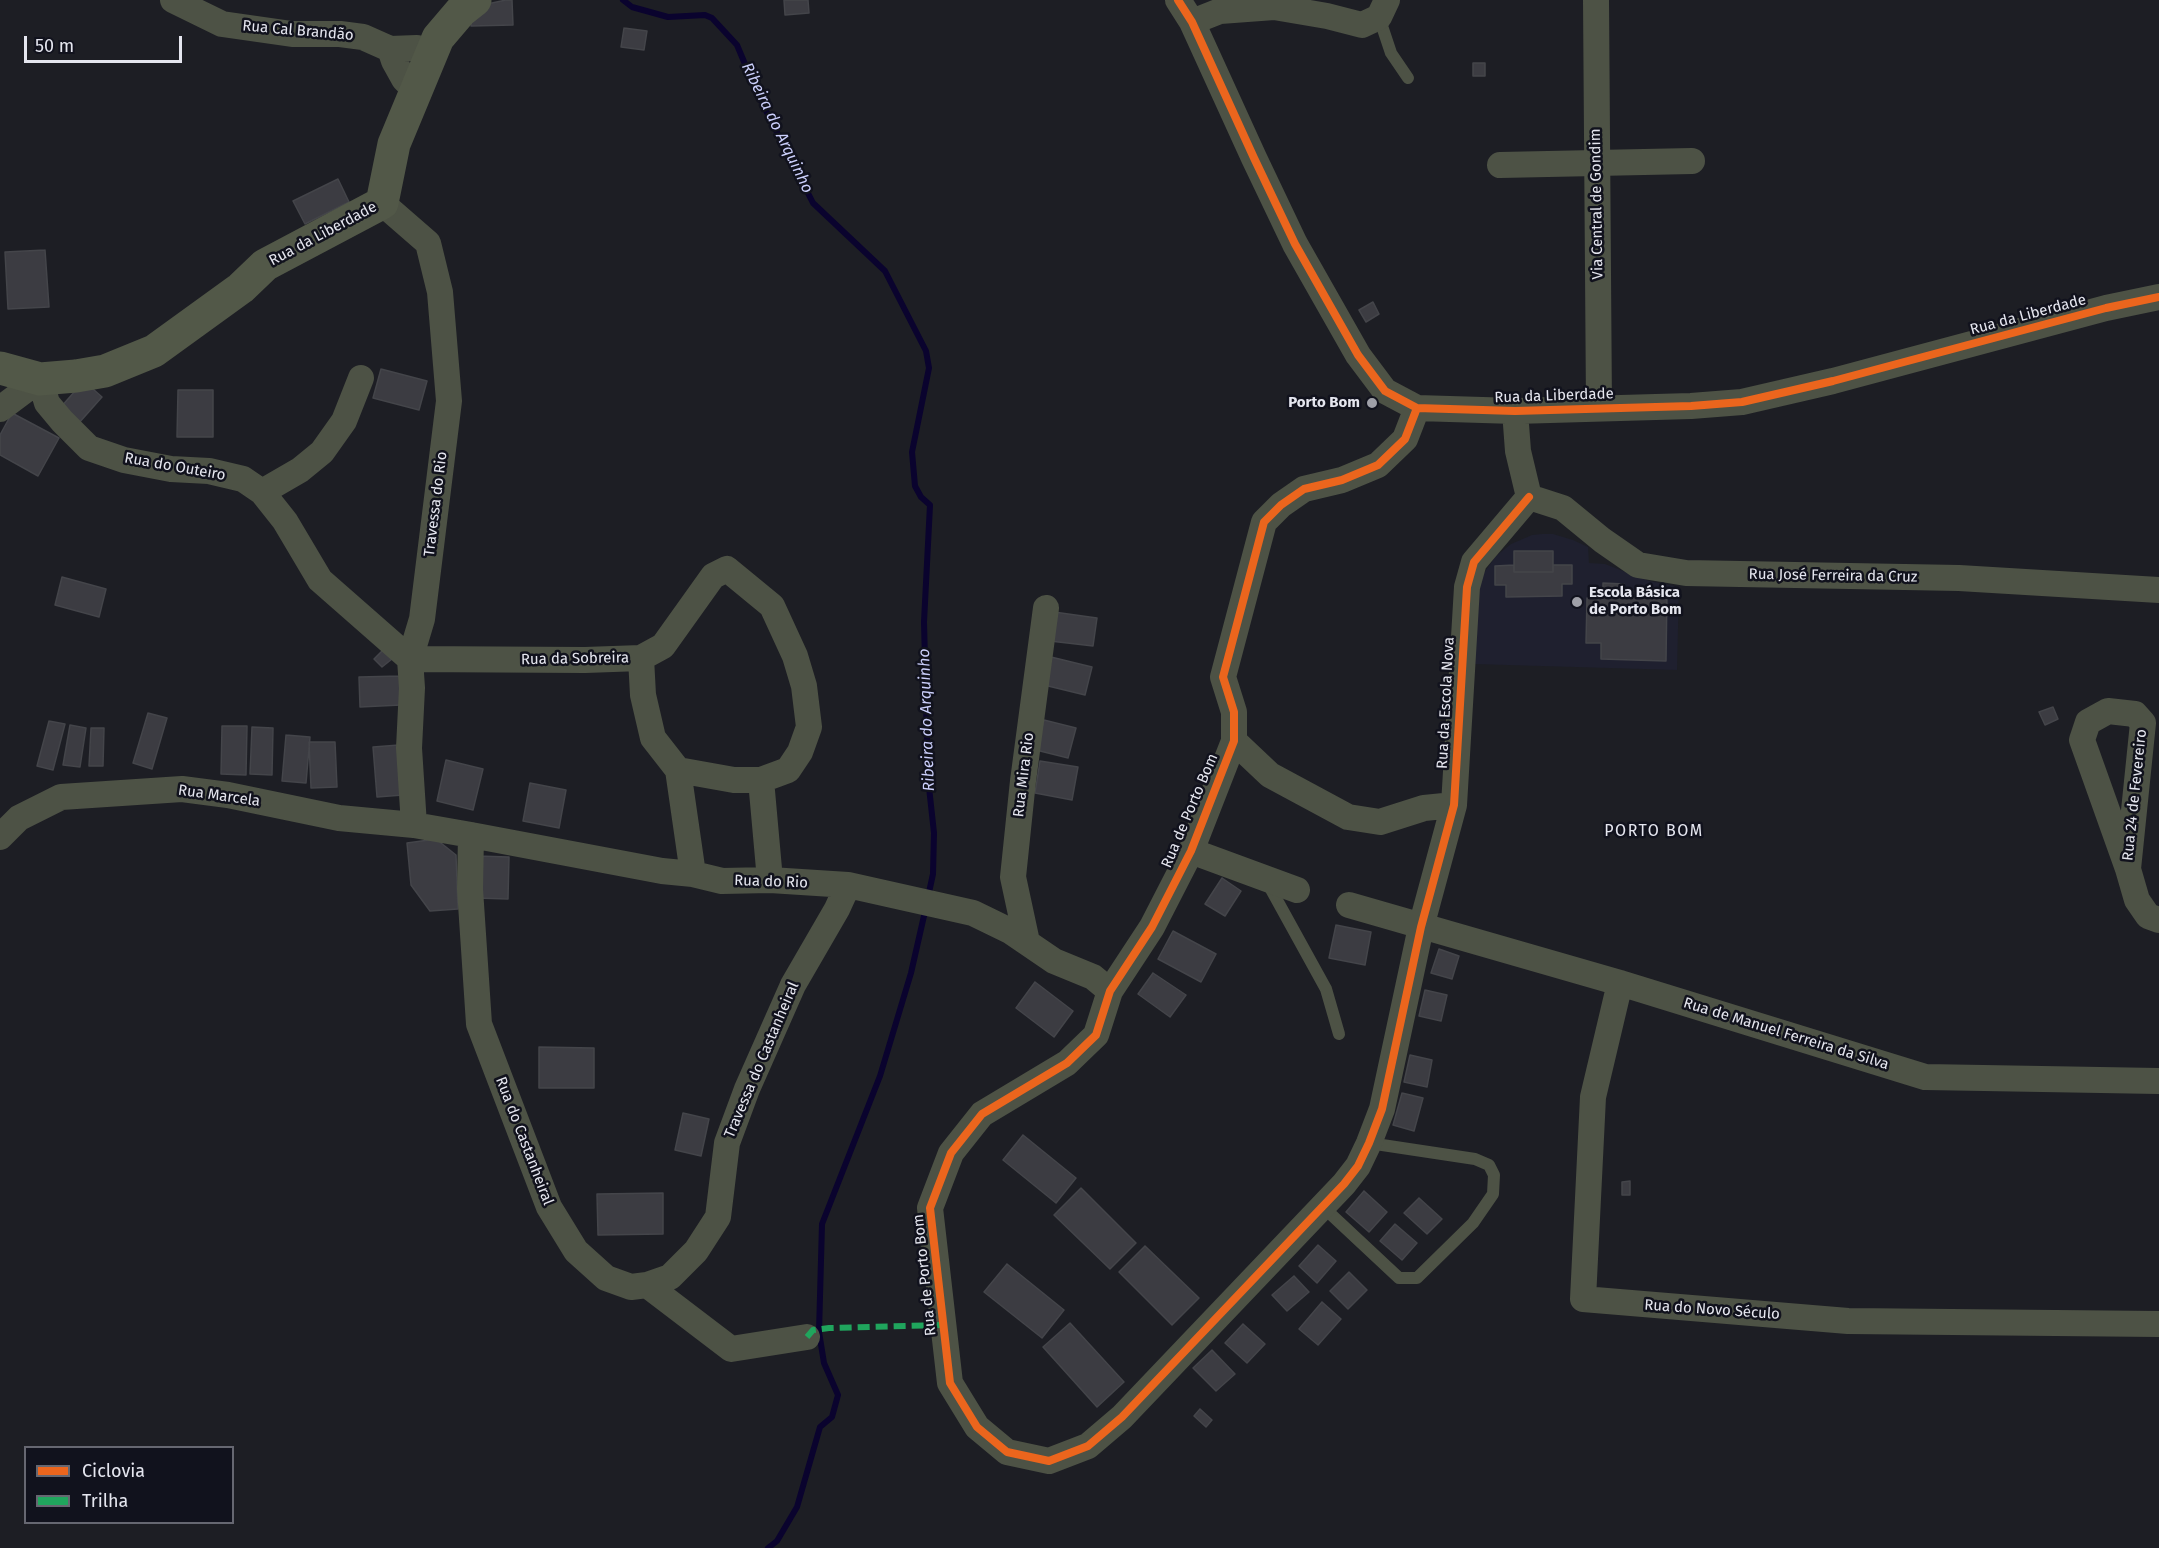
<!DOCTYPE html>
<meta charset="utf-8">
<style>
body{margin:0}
#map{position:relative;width:2159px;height:1548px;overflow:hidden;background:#1d1e24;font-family:"Fira Sans",sans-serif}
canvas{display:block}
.legend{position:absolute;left:24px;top:1446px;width:210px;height:78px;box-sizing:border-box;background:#11121d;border:2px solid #666771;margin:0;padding:8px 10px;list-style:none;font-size:18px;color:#e5e6ef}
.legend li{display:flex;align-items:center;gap:12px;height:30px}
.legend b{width:30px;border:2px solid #666771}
.scale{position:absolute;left:24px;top:36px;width:158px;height:27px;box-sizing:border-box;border:3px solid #e5e6ef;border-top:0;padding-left:8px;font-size:18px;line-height:21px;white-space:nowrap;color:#e5e6ef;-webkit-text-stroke:4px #11121d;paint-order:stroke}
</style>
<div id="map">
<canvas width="2159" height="1548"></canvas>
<ul class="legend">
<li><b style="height:8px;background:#eb651d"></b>Ciclovia</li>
<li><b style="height:8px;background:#20a55d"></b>Trilha</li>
</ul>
<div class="scale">50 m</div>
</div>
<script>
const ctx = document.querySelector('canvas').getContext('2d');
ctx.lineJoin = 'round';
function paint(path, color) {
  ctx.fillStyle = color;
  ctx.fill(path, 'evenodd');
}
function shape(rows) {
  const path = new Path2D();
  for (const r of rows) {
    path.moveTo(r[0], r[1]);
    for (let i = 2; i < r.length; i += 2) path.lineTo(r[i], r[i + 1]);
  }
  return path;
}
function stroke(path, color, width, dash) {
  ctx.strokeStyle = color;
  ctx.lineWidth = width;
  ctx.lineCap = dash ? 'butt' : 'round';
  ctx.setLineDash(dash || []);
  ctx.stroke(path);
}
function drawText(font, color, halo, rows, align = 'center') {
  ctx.font = font + ' "Fira Sans",sans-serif';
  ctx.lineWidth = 5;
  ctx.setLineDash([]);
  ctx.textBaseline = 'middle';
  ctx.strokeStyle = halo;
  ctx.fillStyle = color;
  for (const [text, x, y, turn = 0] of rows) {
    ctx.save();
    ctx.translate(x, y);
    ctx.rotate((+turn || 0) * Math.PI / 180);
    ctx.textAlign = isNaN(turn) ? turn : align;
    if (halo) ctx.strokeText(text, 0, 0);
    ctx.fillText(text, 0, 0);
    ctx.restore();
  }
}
paint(shape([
 [1542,534,1553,534,1573,540,1588,547,1589,563,1605,564,1649,581,1679,587,1677,670,1473,664,1476,596,1484,573,1495,557,1511,544,1532,535]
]), '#1f202f');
stroke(shape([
 [623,0,632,7,668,17,705,15,712,18,737,45,758,95,813,203,885,271,926,351,929,368,912,452,915,486,921,497,930,505,924,622,928,778,934,833,933,874,928,897],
 [768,1548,777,1541,797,1507,820,1427,832,1417,838,1395,824,1363,819,1332,822,1224,880,1076,911,973,926,907]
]), '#0a032e', 6);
const building = shape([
 [506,0,512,0,513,25,471,26,473,7,506,0],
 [784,0,808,0,809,13,785,15,784,0],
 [624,28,647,31,644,50,621,47,624,28],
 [1473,63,1485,63,1485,76,1473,76,1473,63],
 [338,179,349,202,305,224,293,201,338,179],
 [45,250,49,307,8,309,5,252,45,250],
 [1373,302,1379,314,1366,322,1359,310,1373,302],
 [381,369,427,381,419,410,373,398,381,369],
 [84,381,102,397,78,424,60,408,84,381],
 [178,390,213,390,213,437,177,437,178,390],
 [12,413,59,438,38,476,0,455,0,435,12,413],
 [1514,551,1553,551,1553,572,1514,572,1514,551],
 [1514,565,1514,572,1553,572,1553,565,1572,565,1572,584,1562,584,1562,596,1506,597,1506,585,1495,585,1495,566,1514,565],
 [62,577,106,589,99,617,55,605,62,577],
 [1603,583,1624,584,1624,591,1667,592,1666,661,1601,659,1601,643,1586,643,1587,598,1603,599,1603,583],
 [1054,612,1097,618,1093,646,1050,641,1054,612],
 [383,650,392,659,382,667,374,659,383,650],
 [1051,657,1092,667,1085,695,1044,685,1051,657],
 [400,676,401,705,360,707,359,677,400,676],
 [2053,707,2058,719,2045,725,2039,712,2053,707],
 [148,713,167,718,152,769,133,763,148,713],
 [1044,720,1076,728,1068,758,1036,750,1044,720],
 [49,721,65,724,53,770,37,766,49,721],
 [70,725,86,728,80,767,63,765,70,725],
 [222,726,247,726,246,775,221,774,222,726],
 [252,727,273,728,272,775,250,774,252,727],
 [91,728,104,728,103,766,89,766,91,728],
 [286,735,310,737,306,783,282,781,286,735],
 [309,742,335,742,337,787,311,788,309,742],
 [399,745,403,795,377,797,373,747,399,745],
 [446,760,483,769,473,810,437,801,446,760],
 [1040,761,1078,767,1072,800,1035,793,1040,761],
 [530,783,566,790,559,828,523,821,530,783],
 [436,839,456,855,458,909,430,911,411,885,407,843,436,839],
 [478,856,509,857,508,899,476,898,478,856],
 [1222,878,1241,891,1225,916,1205,904,1222,878],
 [1336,925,1371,932,1365,965,1329,958,1336,925],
 [1173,931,1216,954,1201,982,1158,959,1173,931],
 [1439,949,1459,956,1452,979,1431,973,1439,949],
 [1153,973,1186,995,1170,1017,1138,994,1153,973],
 [1035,982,1073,1011,1054,1037,1016,1008,1035,982],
 [1425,990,1447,995,1441,1021,1419,1016,1425,990],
 [539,1047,594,1048,594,1088,539,1088,539,1047],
 [1410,1055,1432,1060,1427,1087,1404,1082,1410,1055],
 [1402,1093,1423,1098,1414,1131,1393,1125,1402,1093],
 [683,1113,709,1119,701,1156,675,1150,683,1113],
 [1023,1135,1076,1178,1056,1203,1003,1160,1023,1135],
 [1630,1181,1630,1195,1622,1195,1622,1182,1630,1181],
 [1081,1188,1136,1243,1110,1269,1054,1215,1081,1188],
 [1364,1191,1387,1212,1369,1232,1346,1212,1364,1191],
 [663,1193,663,1234,598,1235,597,1194,663,1193],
 [1419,1198,1442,1219,1427,1234,1404,1213,1419,1198],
 [1395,1224,1417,1243,1402,1260,1380,1241,1395,1224],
 [1318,1245,1336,1261,1317,1283,1299,1266,1318,1245],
 [1145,1246,1199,1298,1172,1325,1119,1272,1145,1246],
 [1007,1264,1064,1310,1042,1338,984,1292,1007,1264],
 [1349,1272,1367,1290,1348,1309,1330,1291,1349,1272],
 [1294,1276,1309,1292,1287,1311,1272,1295,1294,1276],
 [1322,1302,1341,1319,1318,1345,1299,1329,1322,1302],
 [1070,1323,1124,1382,1097,1407,1043,1347,1070,1323],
 [1243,1324,1265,1344,1247,1363,1225,1343,1243,1324],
 [1212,1350,1235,1374,1216,1391,1193,1368,1212,1350],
 [1200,1409,1212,1420,1206,1427,1194,1416,1200,1409]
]);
paint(building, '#3c3c42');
stroke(building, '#44454a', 1.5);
stroke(shape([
 [1379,17,1391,53,1408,78],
 [1267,882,1326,989,1339,1034],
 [1322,1206,1399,1278,1417,1278,1473,1223,1493,1194,1494,1175,1489,1165,1475,1159,1369,1143]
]), '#4d5245', 12);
stroke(shape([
 [173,0,222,24,292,34,340,34,363,37,390,49,417,48,432,51],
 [1178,0,1192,22,1254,158,1295,244,1358,355,1385,391,1417,408,1515,411,1691,406,1742,402,1833,381,2106,308,2159,297],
 [1596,0,1599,407],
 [1192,22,1220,11,1274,7,1327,16,1362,25,1379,17,1387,0],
 [390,49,394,61,404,79,416,91],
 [1500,165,1692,161],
 [382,203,428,243,440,292,449,401,422,619,410,659,412,688,409,748,414,825],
 [1417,408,1405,439,1378,465,1342,480,1304,489,1281,505,1264,522,1223,677,1234,712,1234,741,1191,851,1152,927,1110,991,1096,1035,1067,1063,982,1114,951,1153,930,1208,950,1383,977,1427,1007,1452,1049,1461,1088,1446,1122,1417,1344,1184,1358,1166,1369,1143,1382,1109,1421,927,1454,805,1467,587,1474,562,1529,497],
 [0,409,40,379,47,403,62,421,89,448,124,460,171,469,209,471,243,479,262,492,285,521,320,580,410,659],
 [1515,411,1518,451,1529,497],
 [262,492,300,470,322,452,344,421,361,378],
 [1529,497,1563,508,1602,540,1638,565,1686,573,1959,578,2159,590],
 [410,659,585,660,641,658,663,646,713,576,727,569,772,606,795,656,804,686,809,727,800,752,788,770,761,780,734,780,678,770,653,738,643,695,641,658],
 [1234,741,1270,775,1348,817,1380,822,1424,808,1454,805],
 [678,770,693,874],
 [761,780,770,880],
 [471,835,470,889,479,1024,549,1207,576,1251,606,1278,631,1287,647,1285,670,1277,696,1251,718,1217,727,1143,747,1089,793,985,837,909,848,885],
 [0,837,19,818,61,797,182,789,228,795,339,818,414,825,471,835,662,871,693,874,722,881,770,880,848,885,973,913,1010,931,1054,961,1093,977,1110,991],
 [1191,851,1297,890],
 [2128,869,2082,740,2088,722,2108,711,2135,714,2143,723,2128,869,2137,900,2148,916,2159,920],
 [1349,905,1620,983,1925,1077,2159,1081],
 [1027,942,1013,877,1023,781,1046,608],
 [1620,983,1593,1097,1583,1299,1848,1321,2159,1324],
 [647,1285,731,1349,807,1337]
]), '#4d5245', 26);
stroke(shape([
 [0,368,40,379,76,376,105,371,154,351,241,288,265,265,382,203,394,144,438,38,461,11,475,0]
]), '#525848', 33);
stroke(shape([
 [807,1337,813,1330,829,1328,943,1325]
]), '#20a55d', 6, [12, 6]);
stroke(shape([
 [1178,0,1192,22,1254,158,1295,244,1358,355,1385,391,1417,408,1515,411,1691,406,1742,402,1833,381,2106,308,2159,297],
 [1417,408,1405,439,1378,465,1342,480,1304,489,1281,505,1264,522,1223,677,1234,712,1234,741,1191,851,1152,927,1110,991,1096,1035,1067,1063,982,1114,951,1153,930,1208,950,1383,977,1427,1007,1452,1049,1461,1088,1446,1122,1417,1344,1184,1358,1166,1369,1143,1382,1109,1421,927,1454,805,1467,587,1474,562,1529,497]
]), '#eb651d', 8);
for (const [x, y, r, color] of [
 [1372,403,6,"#9fa0a8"],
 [1577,602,6,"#9fa0a8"]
]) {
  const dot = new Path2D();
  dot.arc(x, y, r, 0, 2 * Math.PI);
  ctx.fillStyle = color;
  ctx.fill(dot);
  stroke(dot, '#11121d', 2);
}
drawText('15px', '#e5e6ef', '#11121d', [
 ["Rua Cal Brandão",298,31,5],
 ["Via Central de Gondim",1597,204,-91],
 ["Rua da Liberdade",323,234,-28],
 ["Rua da Liberdade",2028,315,-15],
 ["Rua da Liberdade",1554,396,-2],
 ["Rua do Outeiro",175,467,10],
 ["Travessa do Rio",436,504,-83],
 ["Rua José Ferreira da Cruz",1833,576,1],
 ["Rua da Sobreira",575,659,-1],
 ["Rua da Escola Nova",1446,703,-87],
 ["Rua Mira Rio",1024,775,-83],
 ["Rua 24 de Fevereiro",2135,795,-84],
 ["Rua Marcela",219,796,8],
 ["Rua de Porto Bom",1190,811,-67],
 ["Rua do Rio",771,882,2],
 ["Rua de Manuel Ferreira da Silva",1786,1034,17],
 ["Travessa do Castanheiral",762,1060,-67],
 ["Rua do Castanheiral",524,1141,69],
 ["Rua de Porto Bom",925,1275,-96],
 ["Rua do Novo Século",1712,1310,4]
]);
drawText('bold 15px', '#e5e6ef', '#11121d', [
 ["Porto Bom",1360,403],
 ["Escola Básica",1589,593,"left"],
 ["de Porto Bom",1589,610,"left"]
], 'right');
drawText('italic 16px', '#cbcffb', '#11121d', [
 ["Ribeira do Arquinho",777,128,64],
 ["Ribeira do Arquinho",927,720,-92]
]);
ctx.letterSpacing = '1.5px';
drawText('16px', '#e5e6ef', '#11121d', [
 ["PORTO BOM",1654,832]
]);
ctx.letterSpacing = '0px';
</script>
